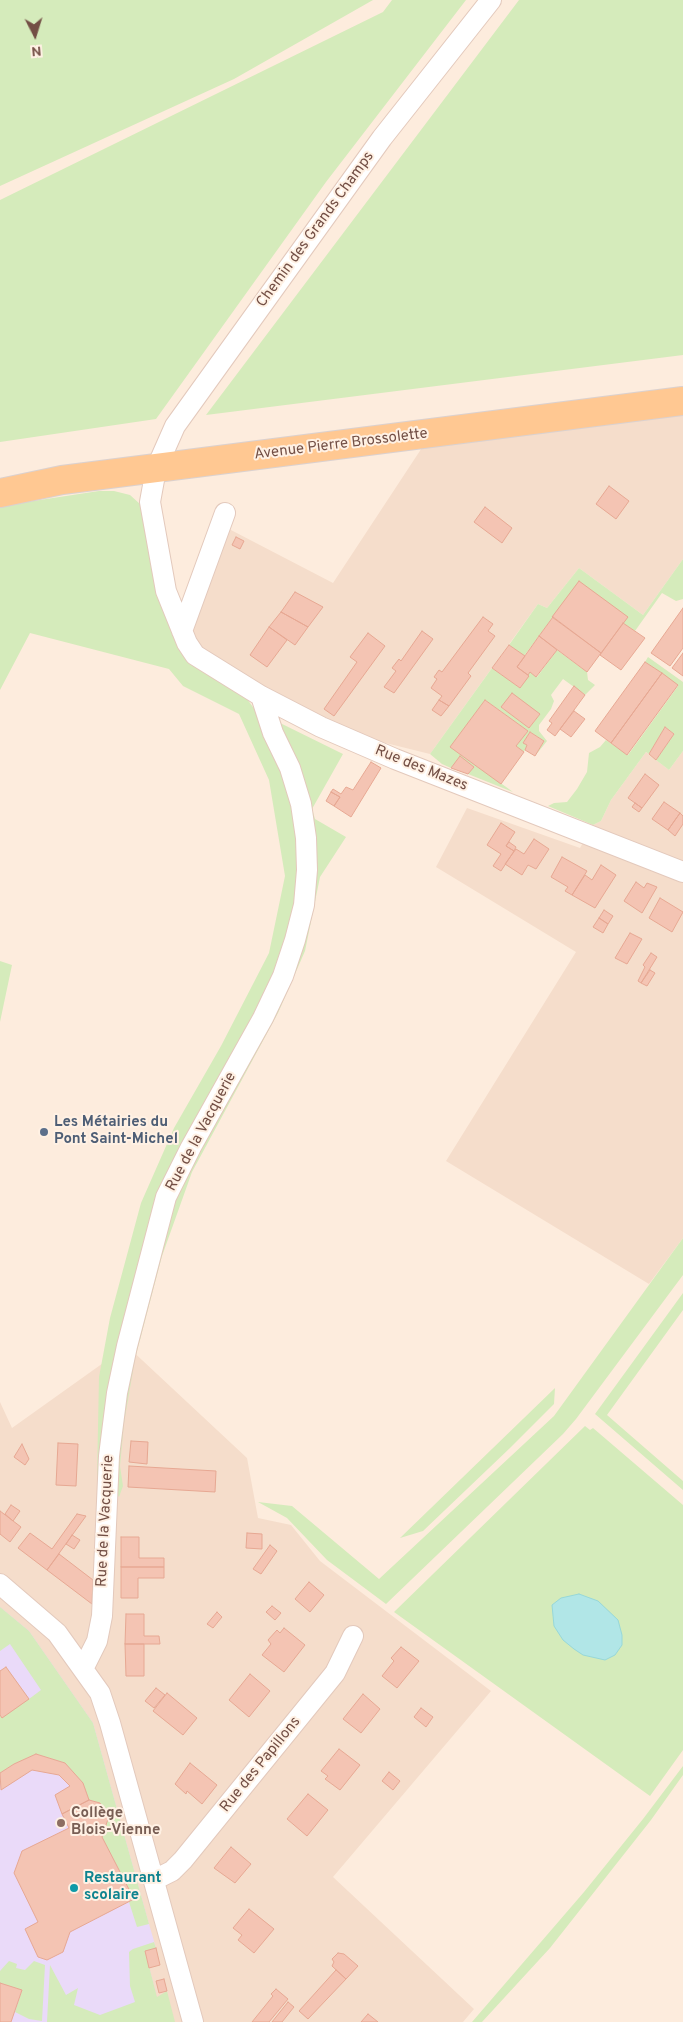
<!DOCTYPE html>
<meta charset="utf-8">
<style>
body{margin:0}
#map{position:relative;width:683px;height:2022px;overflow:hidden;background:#fdecdd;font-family:Overpass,sans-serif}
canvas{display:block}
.north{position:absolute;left:10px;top:10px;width:50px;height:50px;-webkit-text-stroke:4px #fff1e4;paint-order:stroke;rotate:175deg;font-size:14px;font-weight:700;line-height:20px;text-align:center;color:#734f45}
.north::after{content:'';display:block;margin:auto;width:18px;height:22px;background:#734f45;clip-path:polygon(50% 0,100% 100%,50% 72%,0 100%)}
</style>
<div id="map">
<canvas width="683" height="2022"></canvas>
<div class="north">N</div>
</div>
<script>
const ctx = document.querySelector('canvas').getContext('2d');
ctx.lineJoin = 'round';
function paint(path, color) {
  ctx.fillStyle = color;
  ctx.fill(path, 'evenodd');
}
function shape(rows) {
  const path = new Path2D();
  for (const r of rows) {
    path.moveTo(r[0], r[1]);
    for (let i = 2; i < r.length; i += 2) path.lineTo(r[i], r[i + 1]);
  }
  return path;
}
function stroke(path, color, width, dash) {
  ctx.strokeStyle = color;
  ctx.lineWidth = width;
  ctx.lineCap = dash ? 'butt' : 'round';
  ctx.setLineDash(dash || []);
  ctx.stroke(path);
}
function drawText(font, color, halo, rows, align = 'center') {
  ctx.font = font + ' Overpass,sans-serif';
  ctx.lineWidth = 4;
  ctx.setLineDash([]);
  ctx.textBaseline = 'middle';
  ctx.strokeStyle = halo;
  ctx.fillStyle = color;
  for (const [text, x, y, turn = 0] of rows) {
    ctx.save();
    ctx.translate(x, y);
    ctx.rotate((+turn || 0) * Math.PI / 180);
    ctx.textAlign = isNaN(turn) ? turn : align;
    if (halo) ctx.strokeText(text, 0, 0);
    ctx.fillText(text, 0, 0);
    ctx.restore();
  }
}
paint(shape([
 [683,401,683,559,643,615,579,568,547,608,538,604,430,754,321,727,187,643,229,529,333,583,431,434],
 [683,751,683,1238,649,1284,446,1161,576,952,436,867,467,808,580,848,593,825,601,821,611,800,646,752,669,770],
 [127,1346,247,1458,258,1518,291,1525,320,1561,491,1691,333,1877,474,2009,463,2022,0,2022,0,1402,12,1428]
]), '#f5ddcb');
paint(shape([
 [0,1607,29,1631,93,1723,149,1924,156,1948,145,1951,157,1998,116,2022,0,2022]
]), '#eadaf9');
paint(shape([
 [0,0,373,0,234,79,0,186],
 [392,0,466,0,326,182,156,419,0,442,0,200,383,12],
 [519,0,683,0,683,355,206,415],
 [99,491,114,491,130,495,140,504,144,514,155,585,193,665,247,699,261,718,290,780,303,864,284,959,182,1152,103,1477,97,1476,99,1377,110,1318,141,1203,174,1128,221,1046,269,953,285,876,269,780,239,714,183,686,169,669,30,633,0,690,0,506],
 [683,559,683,599,676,601,662,593,635,631,623,623,553,617,524,656,509,645,538,604,547,608,579,568,643,615],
 [557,650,587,672,588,680,595,685,585,695,563,679,551,695,554,701,551,709,539,725,539,731,547,741,535,756,544,741,530,732,523,743,527,745,524,752,516,746,528,731,485,700,451,747,513,792,468,774,474,767,460,757,451,768,442,764,430,754,492,668,520,688,530,672,537,677],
 [501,707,540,714,529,728],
 [648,657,683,682,683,751,669,770,656,760,674,734,665,727,649,754,646,752,611,800,601,821,593,825,548,806,554,803,567,802,577,789,587,772,589,753,600,747,606,740,628,755,678,686,645,662],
 [276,721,343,754,312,809,315,819,346,837,320,877,305,951,278,1013,192,1172,162,1256,135,1359,124,1423,120,1466,123,1486,119,1497,113,1489,121,1393,178,1183,220,1103,310,888],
 [0,961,12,965,0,1022],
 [683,1238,683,1275,576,1419,563,1434,386,1604,327,1560,287,1518,258,1502,292,1506,379,1579,554,1416],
 [683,1293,683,1310,607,1415,683,1481,683,1490,595,1414],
 [555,1388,554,1404,510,1448,423,1531,400,1538],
 [585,1426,590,1430,593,1428,683,1505,683,1750,650,1796,394,1612],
 [0,1607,29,1631,93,1723,149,1924,137,1927,129,1902,134,1899,102,1837,108,1819,100,1803,89,1800,83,1783,65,1763,36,1754,14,1764,0,1773,0,1671,6,1667,29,1699,41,1690,10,1644,0,1651],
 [683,1766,683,1775,651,1820,550,1948,482,2022,472,2022,584,1892,643,1819],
 [154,1942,156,1948,145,1951,157,1997,167,1991,175,2022,47,2022,50,1965,66,1995,78,1988,74,2005,100,2015,135,2002,130,1986,129,1952,133,1949],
 [9,1961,17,1964,16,1968,25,1970,34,1961,45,1965,42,2021,29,2019,15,2012,22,1990,0,1983,0,1971]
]), '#d5ebbb');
const water = shape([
 [579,1594,598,1601,618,1620,622,1635,622,1645,615,1655,605,1660,583,1655,574,1649,563,1640,554,1626,552,1605,561,1598,579,1594]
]);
paint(water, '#b1e6e7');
stroke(water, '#97d8d9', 1);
const building = shape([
 [609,486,629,501,616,519,596,504,609,486],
 [485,507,512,528,502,543,474,522,485,507],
 [236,537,244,541,240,549,232,545,236,537],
 [579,581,628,617,601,653,552,617,579,581],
 [295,592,323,607,308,627,281,612,295,592],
 [683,608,683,648,670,666,651,653,683,608],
 [281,612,308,627,295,645,269,627,281,612],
 [483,617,493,624,488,631,495,636,468,673,471,676,449,706,439,700,442,696,431,688,437,679,434,677,439,670,442,672,483,617],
 [553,617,601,653,587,672,539,636,553,617],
 [623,623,645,638,621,670,600,655,623,623],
 [269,627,287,640,267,667,250,655,269,627],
 [422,631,433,639,394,693,384,687,396,671,392,668,399,659,401,661,422,631],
 [368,633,385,646,334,716,324,709,357,662,350,657,368,633],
 [539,636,557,650,536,677,530,672,528,675,517,667,539,636],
 [509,645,525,656,517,667,529,676,520,688,492,668,509,645],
 [683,653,683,676,672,668,683,653],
 [645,662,662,673,611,743,595,731,645,662],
 [662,673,678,685,627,755,611,743,662,673],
 [574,686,585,695,555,736,547,730,552,723,549,721,574,686],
 [512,693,540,714,529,728,501,707,512,693],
 [439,700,449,706,441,716,432,710,439,700],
 [485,700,528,731,516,746,524,752,501,784,450,747,485,700],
 [574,711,585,719,571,737,560,729,574,711],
 [665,727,674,734,656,760,649,754,665,727],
 [530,732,544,741,535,756,525,750,527,745,523,743,530,732],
 [460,756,474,767,468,774,451,768,460,756],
 [371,762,381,768,351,817,334,806,340,797,331,792,333,789,341,794,346,787,353,790,371,762],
 [645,774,659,785,642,808,628,798,645,774],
 [331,792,340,797,334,806,326,801,331,792],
 [664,802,680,813,668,830,652,819,664,802],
 [635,803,642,808,639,812,632,807,635,803],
 [680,813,683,816,683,824,675,836,668,830,680,813],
 [501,823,515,832,506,846,514,851,501,871,493,866,501,854,487,845,501,823],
 [534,839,549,849,536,869,528,865,522,875,505,864,516,849,524,854,534,839],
 [509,842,516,847,514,851,506,846,509,842],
 [562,857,587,871,572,895,565,891,568,887,551,877,562,857],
 [601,865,616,875,595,908,572,895,585,875,592,880,601,865],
 [636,882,644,888,647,883,657,887,642,913,624,901,636,882],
 [660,898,683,912,672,932,649,918,660,898],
 [604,910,613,916,608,924,599,918,604,910],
 [599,918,608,924,603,933,593,927,599,918],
 [630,933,642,939,627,964,615,958,630,933],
 [651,953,657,957,641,983,638,981,645,967,643,965,651,953],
 [650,970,655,973,647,986,641,983,650,970],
 [131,1441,148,1442,147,1464,129,1462,131,1441],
 [58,1443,78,1444,76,1486,56,1485,58,1443],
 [22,1444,29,1459,25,1465,14,1457,22,1444],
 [129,1466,216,1471,215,1492,128,1487,129,1466],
 [11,1505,20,1511,13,1521,5,1514,11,1505],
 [0,1511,21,1527,10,1542,0,1534,0,1511],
 [77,1514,86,1516,47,1570,18,1548,30,1533,52,1549,77,1514],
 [247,1533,262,1534,262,1549,246,1548,247,1533],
 [72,1535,80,1540,74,1549,66,1544,72,1535],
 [121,1537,139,1537,139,1558,164,1558,164,1567,121,1567,121,1537],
 [270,1545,277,1551,261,1574,253,1569,270,1545],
 [59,1554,93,1580,92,1604,47,1570,59,1554],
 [121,1567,164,1567,164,1578,138,1578,138,1598,121,1598,121,1567],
 [309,1582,324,1595,310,1612,295,1599,309,1582],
 [272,1606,281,1613,275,1620,266,1612,272,1606],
 [217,1612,222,1617,213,1628,207,1624,217,1612],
 [126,1614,144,1614,144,1636,159,1636,160,1644,125,1644,126,1614],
 [284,1628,305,1645,284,1672,262,1655,271,1644,268,1640,277,1630,280,1633,284,1628],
 [125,1644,144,1644,144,1676,126,1676,125,1644],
 [401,1647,419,1661,397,1688,382,1676,394,1661,391,1658,401,1647],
 [6,1667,29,1699,2,1718,0,1715,0,1671,6,1667],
 [250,1674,270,1691,249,1717,229,1700,250,1674],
 [156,1688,165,1695,154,1708,145,1701,156,1688],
 [167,1693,197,1718,183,1735,153,1711,167,1693],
 [363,1694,380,1709,361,1733,343,1719,363,1694],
 [421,1708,433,1717,426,1727,414,1717,421,1708],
 [339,1749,360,1765,340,1790,325,1779,328,1776,321,1771,339,1749],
 [36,1754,65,1763,83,1783,89,1800,62,1814,55,1795,70,1786,59,1775,32,1770,1,1790,0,1773,14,1764,36,1754],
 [190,1763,217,1785,202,1804,187,1791,186,1794,175,1784,190,1763],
 [389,1772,400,1781,393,1790,382,1781,389,1772],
 [308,1794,328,1810,307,1836,287,1819,308,1794],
 [89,1800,100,1803,108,1819,102,1837,134,1899,70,1932,63,1952,47,1960,38,1957,25,1929,38,1922,14,1873,22,1851,69,1828,62,1814,89,1800],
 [231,1847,251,1864,235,1883,214,1868,231,1847],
 [249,1909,274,1929,254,1953,238,1940,242,1935,233,1928,249,1909],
 [156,1948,160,1965,149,1968,145,1951,156,1948],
 [338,1953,344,1954,358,1966,346,1979,332,1966,334,1962,332,1959,338,1953],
 [336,1970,346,1979,308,2019,299,2011,336,1970],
 [164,1979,167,1991,159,1993,156,1981,164,1979],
 [0,1983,22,1990,11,2022,0,2022,0,1983],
 [276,1989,288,1999,269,2022,252,2022,273,1996,271,1994,276,1989],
 [288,2002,294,2007,282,2022,272,2022,288,2002],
 [368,2014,378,2022,361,2022,368,2014]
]);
paint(building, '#f4c4b3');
stroke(building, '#e7a893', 1);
const minor = shape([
 [491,0,382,138,175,426,156,469,150,502,166,591,187,643,195,655,261,696,321,727,395,759,683,872],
 [182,631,225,513],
 [0,1584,57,1633,100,1693,110,1723,193,2022],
 [83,1669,97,1641,102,1616,109,1456,117,1393,127,1346,166,1197,191,1147,263,1018,283,976,295,940,304,905,307,870,306,838,301,804,290,768,273,733,261,696],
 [154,1880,172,1871,183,1860,335,1673,353,1636]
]);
const primary = shape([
 [0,493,62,480,683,401]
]);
stroke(minor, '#e3c9bc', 22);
stroke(primary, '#dbd1cf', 30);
stroke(minor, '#fff', 20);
stroke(primary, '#ffc892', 28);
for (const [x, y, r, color] of [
 [44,1132,5,"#5c6f8a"],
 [61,1823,5,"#8d6e63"],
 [74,1888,5,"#0f9aa8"]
]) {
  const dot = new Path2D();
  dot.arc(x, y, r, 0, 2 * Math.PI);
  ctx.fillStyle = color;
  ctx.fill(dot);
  stroke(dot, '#fff1e4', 2);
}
drawText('15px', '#734f45', '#fff1e4', [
 ["Chemin des Grands Champs",316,230,-54],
 ["Avenue Pierre Brossolette",341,445,-7],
 ["Rue des Mazes",421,769,22],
 ["Rue de la Vacquerie",202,1132,-62],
 ["Rue de la Vacquerie",106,1521,-87],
 ["Rue des Papillons",261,1765,-51]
]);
drawText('bold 15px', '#4e5e75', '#fff1e4', [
 ["Les Métairies du",54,1123],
 ["Pont Saint-Michel",54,1140]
], 'left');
drawText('bold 15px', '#785e54', '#fff1e4', [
 ["Collège",71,1814],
 ["Blois-Vienne",71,1831]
], 'left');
drawText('bold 15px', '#0d838f', '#fff1e4', [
 ["Restaurant",84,1879],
 ["scolaire",84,1896]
], 'left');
</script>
